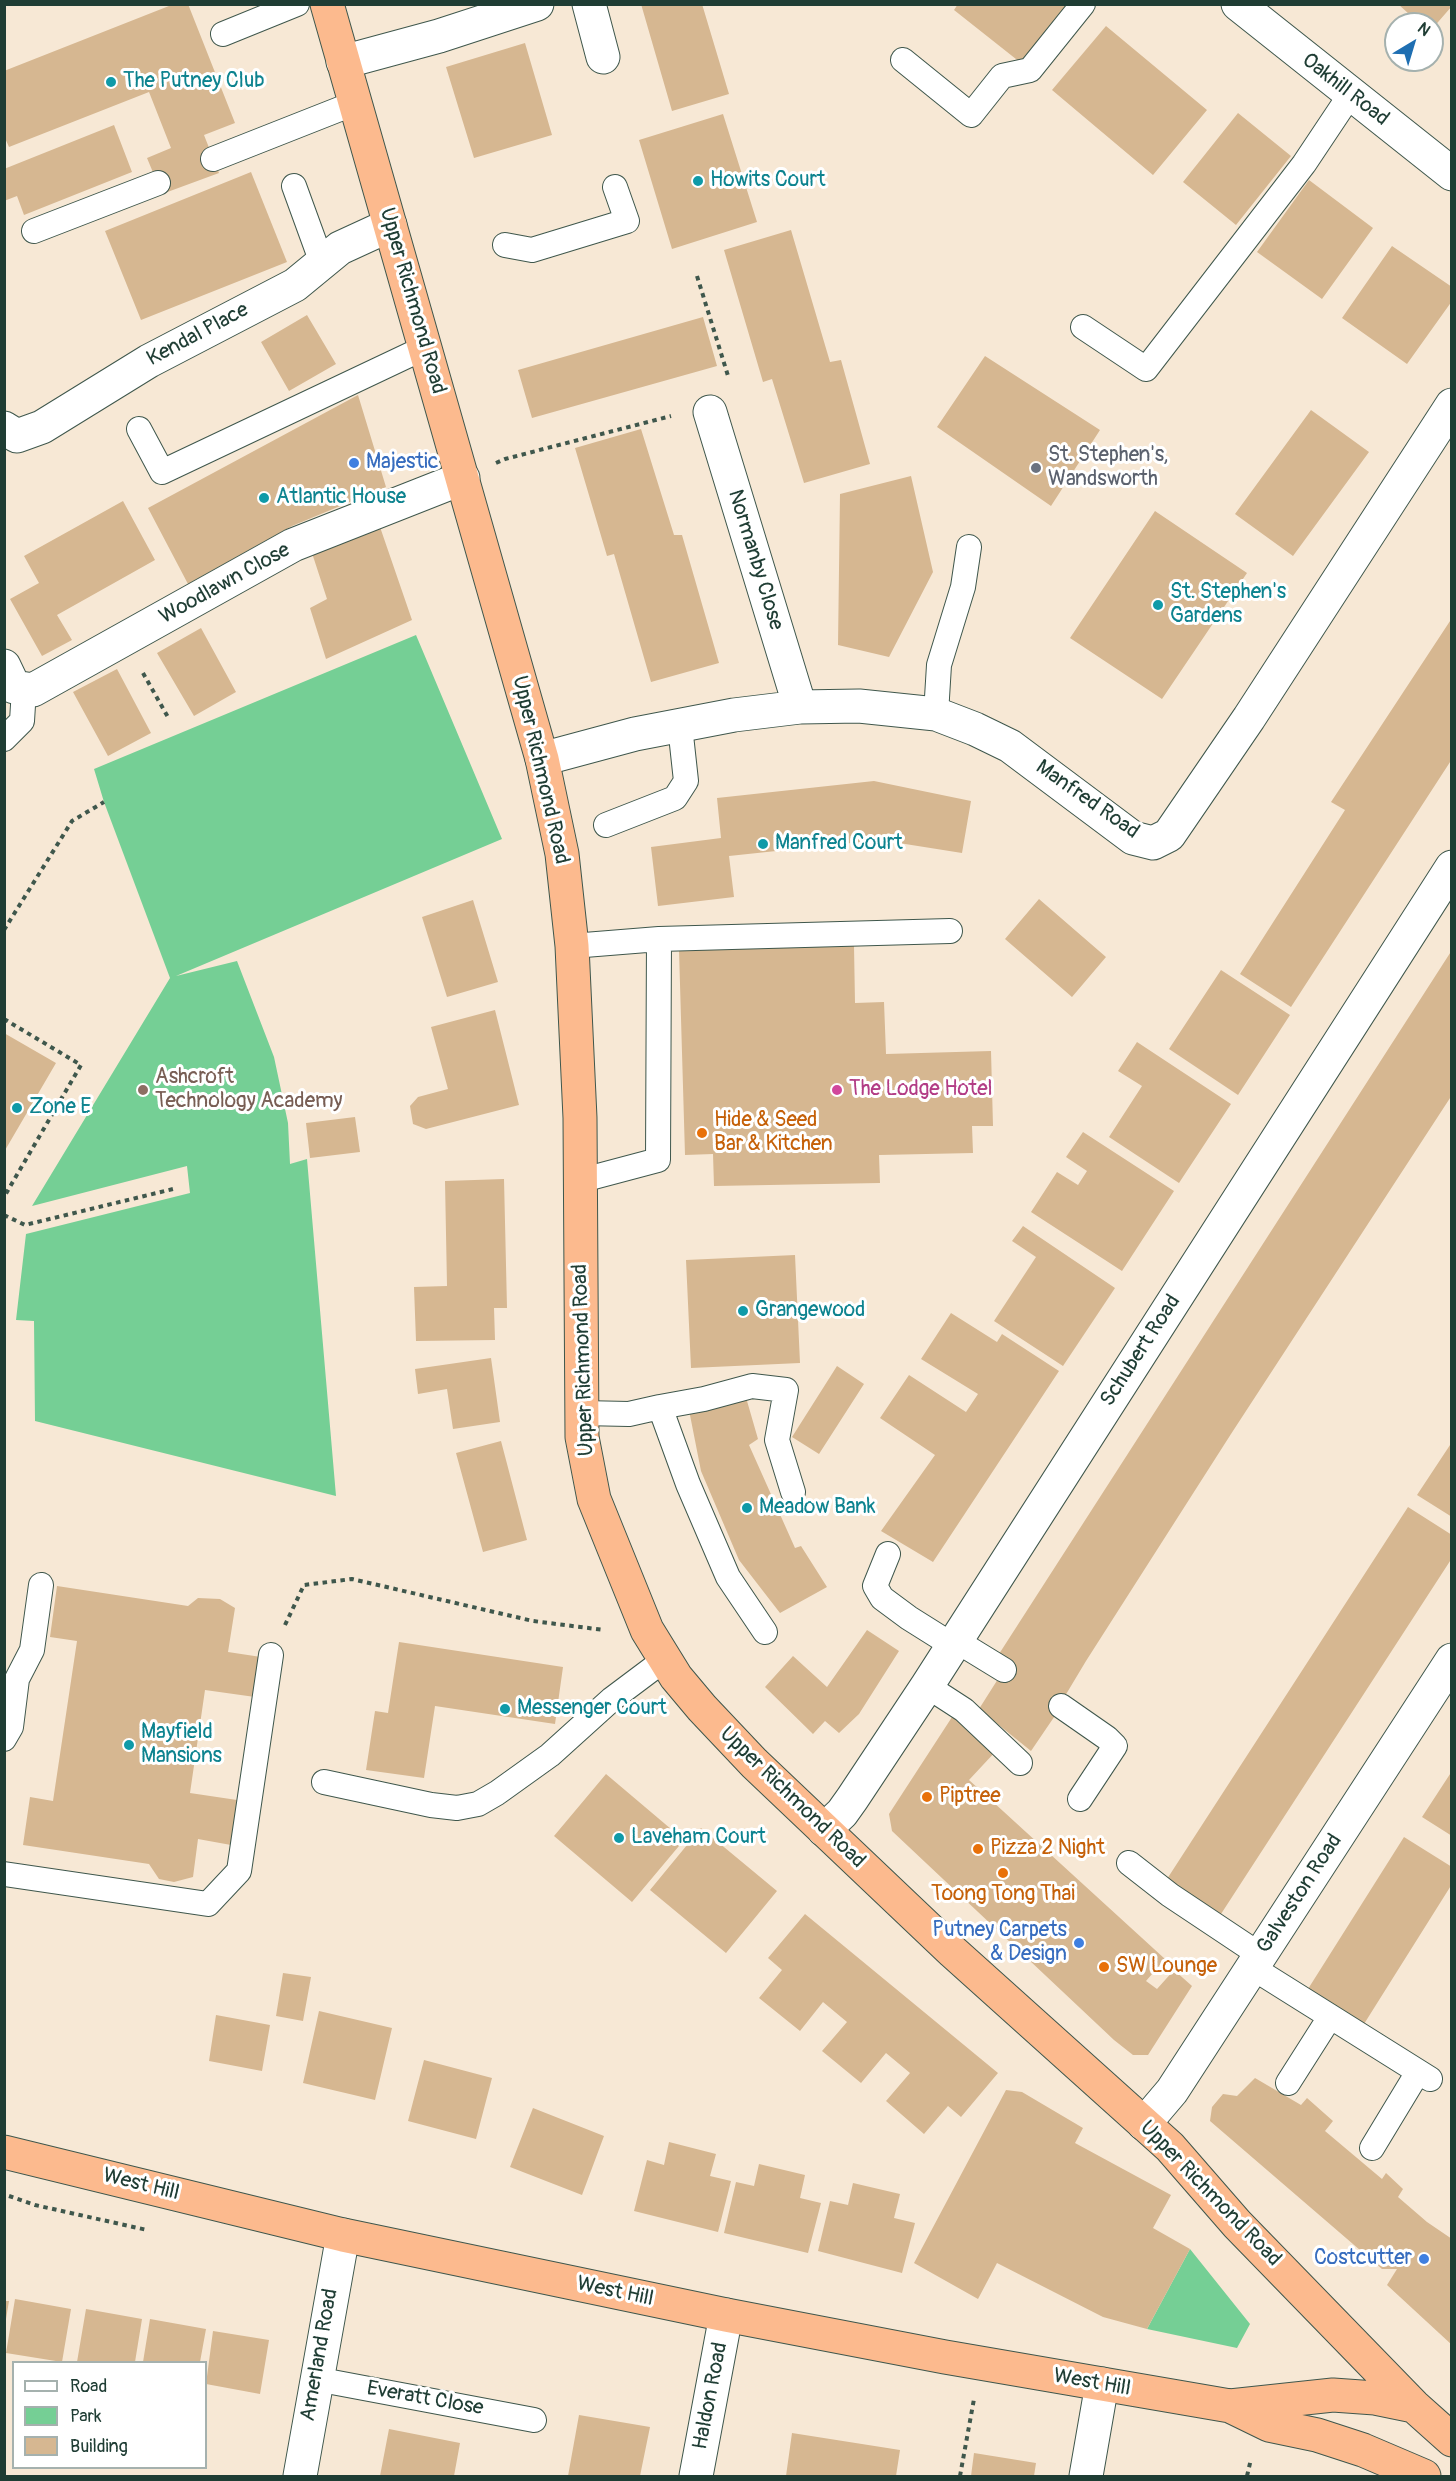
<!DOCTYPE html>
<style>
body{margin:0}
#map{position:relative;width:1456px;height:2481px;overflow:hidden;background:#f7e8d5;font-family:Pangolin,sans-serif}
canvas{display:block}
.frame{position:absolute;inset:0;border:6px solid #1f3d34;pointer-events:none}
.legend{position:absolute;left:12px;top:2361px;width:195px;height:108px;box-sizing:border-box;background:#fff;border:2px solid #a5b1ae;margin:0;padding:8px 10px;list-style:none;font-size:18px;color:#1f3d34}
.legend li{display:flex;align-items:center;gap:12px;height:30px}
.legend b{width:30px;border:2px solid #a5b1ae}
.north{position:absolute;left:1384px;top:12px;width:60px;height:60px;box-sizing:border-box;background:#fff;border:2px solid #a5b1ae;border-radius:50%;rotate:38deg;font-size:16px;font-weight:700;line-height:24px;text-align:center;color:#1f3d34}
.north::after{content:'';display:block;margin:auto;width:21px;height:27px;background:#1f6fb2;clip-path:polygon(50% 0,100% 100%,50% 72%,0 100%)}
</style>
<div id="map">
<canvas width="1456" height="2481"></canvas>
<div class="frame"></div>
<ul class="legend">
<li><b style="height:8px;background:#fff"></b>Road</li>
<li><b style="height:16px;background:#75cf95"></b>Park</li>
<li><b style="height:16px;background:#d6b791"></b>Building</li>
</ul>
<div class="north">N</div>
</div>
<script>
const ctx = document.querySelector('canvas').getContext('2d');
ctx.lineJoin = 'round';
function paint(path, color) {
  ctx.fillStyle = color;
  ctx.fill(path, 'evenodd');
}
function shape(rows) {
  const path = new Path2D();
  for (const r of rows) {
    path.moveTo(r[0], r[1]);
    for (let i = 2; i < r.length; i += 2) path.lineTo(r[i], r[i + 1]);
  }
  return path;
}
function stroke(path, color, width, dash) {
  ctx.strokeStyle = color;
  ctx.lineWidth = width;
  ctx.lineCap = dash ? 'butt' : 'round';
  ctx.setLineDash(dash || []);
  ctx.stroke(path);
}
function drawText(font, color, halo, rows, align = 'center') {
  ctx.font = font + ' Pangolin,sans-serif';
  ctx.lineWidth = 6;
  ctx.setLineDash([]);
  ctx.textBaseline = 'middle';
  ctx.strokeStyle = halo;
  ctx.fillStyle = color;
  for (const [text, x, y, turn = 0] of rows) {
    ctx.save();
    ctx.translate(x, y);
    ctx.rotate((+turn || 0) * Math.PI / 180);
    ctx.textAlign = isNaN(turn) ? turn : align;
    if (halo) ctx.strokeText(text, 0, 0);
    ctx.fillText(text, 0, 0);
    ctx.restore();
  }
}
paint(shape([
 [416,635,502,839,176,976,237,961,274,1057,288,1123,290,1164,307,1159,336,1496,35,1421,34,1321,16,1320,26,1234,190,1193,187,1166,32,1206,170,978,104,802,94,769],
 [1190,2249,1250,2324,1237,2348,1147,2329]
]), '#75cf95');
paint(shape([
 [174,4,188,4,235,123,204,135,219,173,162,194,147,158,171,148,149,92,9,147,4,136,4,71],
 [641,4,702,4,729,94,672,111],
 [958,4,1067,4,1021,63,954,10],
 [1398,4,1452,4,1452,6,1432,29,1432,24,1420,24],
 [1106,26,1207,110,1153,175,1052,90],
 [525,43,552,135,474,158,446,67],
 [1238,113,1291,156,1236,225,1183,182],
 [723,114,757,222,672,249,639,140],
 [114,125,132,172,24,215,17,196,4,201,4,169],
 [251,172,287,262,141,320,105,231],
 [1309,180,1373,228,1322,299,1257,252],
 [791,230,830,362,841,360,870,464,804,483,772,379,763,382,724,250],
 [1392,246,1452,287,1452,301,1407,364,1342,318],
 [307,315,336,364,289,391,261,342],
 [703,317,717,366,532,418,518,370],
 [985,356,1100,430,1051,506,937,427],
 [358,395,386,487,292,526,188,584,148,508],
 [1311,410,1369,452,1293,556,1235,514],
 [641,429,674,535,682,535,719,663,651,682,614,554,607,556,575,448],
 [911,476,933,572,889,657,838,645,840,494],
 [123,501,155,560,57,615,72,640,42,656,10,599,39,583,24,556],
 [1155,511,1247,573,1162,699,1070,638],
 [380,527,412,620,326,659,310,608,327,599,312,553],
 [1452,618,1452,759,1291,1007,1240,974,1345,810,1331,802],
 [201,628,236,692,194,716,157,653],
 [117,669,151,733,108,756,73,692],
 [874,781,971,801,962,853,880,840,729,856,734,897,658,906,651,847,721,838,717,798],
 [1039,899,1106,957,1072,997,1005,939],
 [473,900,498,982,447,997,422,917],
 [854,946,855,1003,884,1002,886,1054,991,1051,993,1126,972,1126,973,1153,879,1155,880,1183,714,1186,713,1154,685,1155,679,950],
 [1452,950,1452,1095,1231,1434,1086,1661,1065,1696,1067,1698,1031,1751,979,1709,1010,1660,999,1654],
 [1221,970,1290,1015,1238,1095,1169,1049],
 [495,1010,519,1105,426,1129,413,1124,410,1106,418,1097,448,1089,431,1027],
 [4,1033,56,1063,4,1152],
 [1137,1042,1231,1104,1179,1183,1109,1137,1142,1086,1118,1071],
 [355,1117,360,1152,310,1158,306,1123],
 [1083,1132,1174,1191,1122,1271,1031,1212,1057,1172,1078,1185,1087,1171,1066,1157],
 [504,1179,507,1308,494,1308,495,1340,416,1341,414,1287,447,1286,445,1181],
 [1023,1226,1115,1288,1063,1366,994,1321,1036,1257,1012,1241],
 [795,1255,800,1363,691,1368,686,1260],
 [951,1313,997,1342,1002,1334,1059,1371,933,1562,881,1531,935,1455,880,1418,909,1375,966,1412,978,1394,921,1359],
 [491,1358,500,1422,453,1429,447,1389,418,1394,415,1369],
 [837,1366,864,1384,819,1454,792,1437],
 [745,1394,758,1439,749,1445,795,1548,801,1546,827,1587,780,1613,739,1560,701,1471,689,1410],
 [501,1441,527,1540,483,1552,456,1453],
 [1452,1442,1452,1517,1417,1495],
 [1408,1507,1452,1535,1452,1558,1221,1914,1167,1879],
 [57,1586,188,1606,198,1598,220,1599,235,1608,228,1652,261,1657,255,1697,205,1690,190,1793,237,1800,231,1845,198,1839,193,1877,174,1882,159,1879,149,1864,23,1845,30,1797,53,1801,77,1641,50,1637],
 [867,1630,899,1651,859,1714,839,1733,825,1721,813,1734,765,1687,793,1656,827,1687],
 [399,1642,563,1667,555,1724,435,1706,424,1778,366,1770,375,1711,388,1713],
 [954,1714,996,1751,969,1780,1165,1959,1146,1981,1157,1989,1174,1970,1192,1986,1148,2055,1133,2055,1114,2040,892,1831,889,1814],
 [1452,1771,1452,1836,1422,1817],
 [606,1774,684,1840,632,1902,554,1836],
 [701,1828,777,1891,726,1953,650,1890],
 [1404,1837,1452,1867,1452,1884,1364,2024,1308,1989],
 [805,1914,998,2073,961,2117,948,2106,924,2134,886,2101,910,2073,886,2053,861,2083,822,2051,847,2022,823,2002,800,2031,759,1998,782,1970,768,1958],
 [283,1973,311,1977,303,2021,276,2016],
 [319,2011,392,2028,375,2100,303,2083],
 [216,2015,270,2025,262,2071,209,2061],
 [424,2060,492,2078,476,2139,408,2121],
 [1255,2078,1301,2105,1307,2098,1333,2121,1325,2131,1382,2179,1386,2173,1403,2189,1398,2197,1427,2222,1452,2239,1452,2345,1387,2285,1397,2269,1382,2269,1210,2121,1212,2107,1223,2094,1237,2096],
 [1006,2090,1022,2092,1083,2128,1075,2143,1171,2195,1153,2228,1190,2249,1147,2329,1103,2317,997,2263,978,2299,914,2263],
 [533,2108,604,2136,582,2195,510,2167],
 [669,2142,716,2154,710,2176,731,2181,718,2232,634,2211,647,2160,664,2165],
 [759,2164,805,2175,800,2198,821,2203,808,2253,724,2233,736,2182,754,2186],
 [853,2183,900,2194,894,2218,915,2223,902,2273,818,2251,830,2201,848,2205],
 [15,2299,71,2309,62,2362,6,2353],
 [4,2301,9,2301,6,2319,4,2319],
 [86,2309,142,2319,135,2362,77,2362],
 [150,2319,206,2329,200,2362,143,2362],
 [213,2331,269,2340,260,2394,206,2384],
 [579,2415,650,2427,640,2476,568,2476],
 [389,2429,460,2443,454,2476,380,2476],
 [792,2433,900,2450,896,2476,786,2476],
 [974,2453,1036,2463,1034,2476,971,2476]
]), '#d6b791');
const service = shape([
 [223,34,297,4],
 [903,60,971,115,1002,76,1030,70,1083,4],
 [213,159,355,103],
 [294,186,322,263],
 [34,231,158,183],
 [505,245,532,250,627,221,615,187],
 [1083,327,1146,369,1304,164,1350,95],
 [139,429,162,472,426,347],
 [936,714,939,665,963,587,969,547],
 [4,739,22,721,24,689],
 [606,825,675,798,686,781,680,726],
 [572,946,659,939,950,931],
 [579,1181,658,1160,659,939],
 [660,1407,704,1399,752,1386,786,1390,777,1440,793,1492],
 [582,1413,629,1414,660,1407,688,1484,728,1577,765,1632],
 [888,1554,875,1586,882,1598,909,1618,952,1645],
 [955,1640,1004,1670],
 [927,1686,964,1710,1020,1763],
 [1061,1706,1107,1738,1115,1746,1080,1799],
 [4,1739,11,1727,17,1679,32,1650,41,1585],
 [324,1782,431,1805,457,1808,478,1804,497,1793,550,1755,612,1699,664,1660],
 [1129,1863,1170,1895,1260,1955],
 [4,1874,208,1904,239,1871,271,1655],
 [1253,1968,1430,2079],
 [1288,2083,1330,2017],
 [1372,2148,1418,2072],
 [316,2379,534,2420]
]);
const minor = shape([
 [589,4,603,57],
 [1238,4,1452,174],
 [343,62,439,36,537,4],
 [710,412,800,707],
 [4,428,17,436,42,427,149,361,295,285,340,248,390,225],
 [4,666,14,687,33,690,293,545,463,478],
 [542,759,635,734,734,715,800,707,859,706,936,714,975,729,1010,746,1133,838,1153,843,1169,835,1249,718,1452,405],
 [824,1830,842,1813,852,1799,927,1686,1452,867],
 [1144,2124,1172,2091,1452,1660],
 [300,2476,343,2235],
 [696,2476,726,2315],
 [1086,2476,1102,2384]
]);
const trunk = shape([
 [327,4,542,759,562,854,572,946,580,1118,582,1437,594,1499,647,1630,676,1677,702,1708,754,1763,953,1952,1170,2147,1237,2224,1414,2406,1452,2440],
 [4,2152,343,2235,726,2315,945,2357,1230,2406,1269,2425,1317,2435,1363,2450,1424,2476],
 [1230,2406,1333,2395,1375,2398,1414,2406]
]);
stroke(service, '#3f574c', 26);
stroke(minor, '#3f574c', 35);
stroke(trunk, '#3f574c', 35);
stroke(shape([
 [697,276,729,379],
 [496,463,505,459,671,416],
 [143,673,169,719],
 [4,930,72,821,104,802],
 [4,1019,81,1065,4,1197],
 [4,1215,25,1225,173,1189],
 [285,1625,304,1585,352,1579,533,1621,604,1630],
 [9,2196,35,2205,147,2230],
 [960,2476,974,2399],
 [1247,2476,1251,2459]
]), '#3f574c', 4, [4.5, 4.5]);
stroke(service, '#fff', 24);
stroke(minor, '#fff', 33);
stroke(trunk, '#fcba8e', 33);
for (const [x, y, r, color] of [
 [111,82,6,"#0f9aa8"],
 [698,181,6,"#0f9aa8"],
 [354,463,6,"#3f7fe0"],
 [1036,468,6,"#6b7280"],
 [264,498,6,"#0f9aa8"],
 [1158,605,6,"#0f9aa8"],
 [763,844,6,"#0f9aa8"],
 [143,1090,6,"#8d6e63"],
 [837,1090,6,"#d1479c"],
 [17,1108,6,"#0f9aa8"],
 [702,1133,6,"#e8710a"],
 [743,1311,6,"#0f9aa8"],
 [747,1508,6,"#0f9aa8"],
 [505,1709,6,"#0f9aa8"],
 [129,1745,6,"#0f9aa8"],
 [927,1797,6,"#e8710a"],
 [619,1838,6,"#0f9aa8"],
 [978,1849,6,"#e8710a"],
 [1003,1873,6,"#e8710a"],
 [1079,1943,6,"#3f7fe0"],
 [1104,1967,6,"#e8710a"],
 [1424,2259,6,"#3f7fe0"]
]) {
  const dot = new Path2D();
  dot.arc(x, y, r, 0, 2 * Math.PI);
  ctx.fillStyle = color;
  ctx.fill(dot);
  stroke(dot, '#fff', 2);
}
drawText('21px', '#0d838f', '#fff', [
 ["The Putney Club",123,82],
 ["Howits Court",710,181],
 ["Atlantic House",276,498],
 ["St. Stephen's",1170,593],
 ["Gardens",1170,617],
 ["Manfred Court",775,844],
 ["Zone E",29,1108],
 ["Grangewood",755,1311],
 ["Meadow Bank",759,1508],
 ["Messenger Court",517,1709],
 ["Mayfield",141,1733],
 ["Mansions",141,1757],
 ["Laveham Court",631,1838]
], 'left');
drawText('21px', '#1f3d34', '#fff', [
 ["Oakhill Road",1345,90,38],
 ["Upper Richmond Road",412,301,74],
 ["Kendal Place",198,335,-28],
 ["Normanby Close",755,560,73],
 ["Woodlawn Close",225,584,-29],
 ["Upper Richmond Road",540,770,77],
 ["Manfred Road",1087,800,35],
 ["Schubert Road",1141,1351,-57],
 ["Upper Richmond Road",584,1360,-92],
 ["Upper Richmond Road",792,1798,44],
 ["Galveston Road",1300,1894,-57],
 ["West Hill",141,2185,14],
 ["Upper Richmond Road",1210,2194,46],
 ["West Hill",615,2292,12],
 ["Amerland Road",320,2355,-80],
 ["West Hill",1092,2383,10],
 ["Haldon Road",711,2396,-79],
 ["Everatt Close",425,2399,10]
]);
drawText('21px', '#5b616d', '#fff', [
 ["St. Stephen's,",1048,456],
 ["Wandsworth",1048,480]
], 'left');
drawText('21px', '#366cbe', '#fff', [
 ["Majestic",366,463,"left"],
 ["Putney Carpets",1067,1931],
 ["& Design",1067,1955],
 ["Costcutter",1412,2259]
], 'right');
drawText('21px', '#785e54', '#fff', [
 ["Ashcroft",155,1078],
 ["Technology Academy",155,1102]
], 'left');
drawText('21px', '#b23c85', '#fff', [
 ["The Lodge Hotel",849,1090]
], 'left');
drawText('21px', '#c56008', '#fff', [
 ["Hide & Seed",714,1121],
 ["Bar & Kitchen",714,1145],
 ["Piptree",939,1797],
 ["Pizza 2 Night",990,1849],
 ["Toong Tong Thai",1003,1895,"center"],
 ["SW Lounge",1116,1967]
], 'left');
</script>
